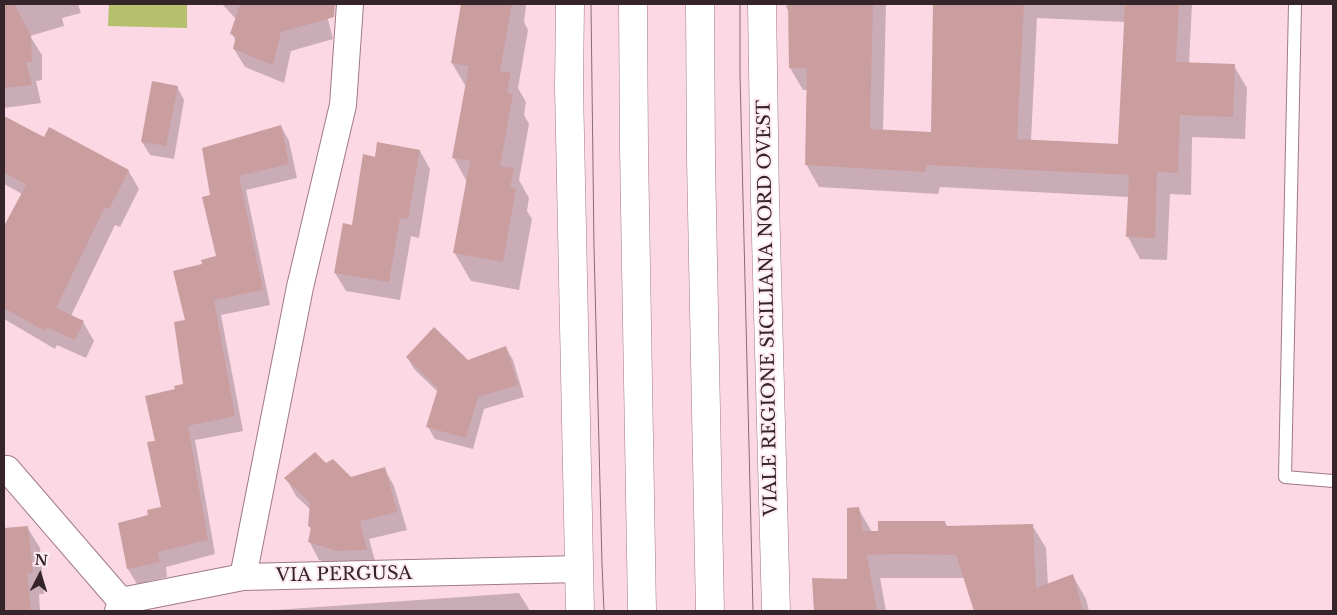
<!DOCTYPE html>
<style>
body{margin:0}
#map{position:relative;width:1337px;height:615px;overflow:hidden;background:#fcd8e4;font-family:"Libre Baskerville",serif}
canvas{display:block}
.frame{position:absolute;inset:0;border:5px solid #35242a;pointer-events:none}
.north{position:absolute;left:15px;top:550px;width:50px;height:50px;-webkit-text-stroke:4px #feebf1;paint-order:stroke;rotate:5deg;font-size:14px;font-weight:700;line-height:20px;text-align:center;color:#35242a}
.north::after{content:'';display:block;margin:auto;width:18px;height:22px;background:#35242a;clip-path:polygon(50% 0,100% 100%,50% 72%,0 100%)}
</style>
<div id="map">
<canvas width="1337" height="615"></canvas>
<div class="frame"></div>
<div class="north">N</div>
</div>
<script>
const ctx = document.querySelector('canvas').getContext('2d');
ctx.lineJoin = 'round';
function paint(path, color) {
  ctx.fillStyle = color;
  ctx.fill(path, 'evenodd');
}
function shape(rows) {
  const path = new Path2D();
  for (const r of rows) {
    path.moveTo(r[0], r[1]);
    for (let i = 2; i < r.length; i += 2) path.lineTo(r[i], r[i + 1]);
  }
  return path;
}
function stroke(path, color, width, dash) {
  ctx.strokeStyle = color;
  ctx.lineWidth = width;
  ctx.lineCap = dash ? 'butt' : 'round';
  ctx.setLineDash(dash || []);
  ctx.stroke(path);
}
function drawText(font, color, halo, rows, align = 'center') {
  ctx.font = font + ' "Libre Baskerville",serif';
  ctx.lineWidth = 4;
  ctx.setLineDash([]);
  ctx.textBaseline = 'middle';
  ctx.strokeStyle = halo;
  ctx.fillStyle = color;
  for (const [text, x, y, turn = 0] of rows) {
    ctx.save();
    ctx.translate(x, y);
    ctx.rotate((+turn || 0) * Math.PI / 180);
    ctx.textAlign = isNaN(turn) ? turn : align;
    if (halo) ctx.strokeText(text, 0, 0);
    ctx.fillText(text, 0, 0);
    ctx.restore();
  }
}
paint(shape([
 [109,4,187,4,187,28,108,26]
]), '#b4c06c');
paint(shape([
 [4,4,78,4,81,13,62,18,64,26,30,36,42,55,42,80,36,81,41,103,4,108],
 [222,4,324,4,333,39,291,51,284,83,245,67,234,49,236,41,232,34,236,19],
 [463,4,525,4,526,6,524,22,528,30,518,88,526,102,524,115,529,124,519,180,529,198,527,211,532,219,519,290,471,281,454,252,467,182,454,158,466,87,452,63],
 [787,4,886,4,883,131,932,133,934,4,1192,4,1189,64,1234,66,1247,88,1245,139,1192,137,1191,195,1170,194,1167,260,1140,259,1128,237,1129,197,940,187,938,194,819,187,806,164,807,90,803,90,790,68,789,12,786,7],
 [1037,18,1125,22,1119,145,1031,141],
 [177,87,184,100,174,159,150,155,142,142],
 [4,117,45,139,128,170,139,189,120,227,115,225,71,316,83,322,94,341,86,358,57,345,55,349,4,319,4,228,22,194,4,184],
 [281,126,289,141,297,178,246,190,270,305,221,315,243,431,195,440,215,554,166,567,167,577,137,584,128,569,120,524,150,516,163,508,157,442,185,385,186,321,203,264,218,257,212,196],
 [420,151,430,169,419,238,411,236,400,300,346,291,335,273,376,158],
 [506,348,513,360,524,397,484,409,473,449,435,439,428,427,438,392,414,369,407,357,468,361],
 [325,465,350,478,384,468,394,486,407,530,369,539,377,568,348,569,319,560,309,541,312,530,309,526,311,510,296,496,286,478],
 [858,508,872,532,945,522,948,527,1032,525,1046,548,1048,585,1073,576,1086,599,1089,611,975,611,965,578,880,578,886,611,815,611,814,580,848,580],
 [27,527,40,548,44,594,39,594,40,611,4,611,4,529],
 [519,593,530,611,261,611]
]), '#0003');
paint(shape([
 [4,4,14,4,31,35,32,62,26,62,32,85,4,88],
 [240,4,335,4,334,17,281,32,273,65,233,49,236,36,230,34],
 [461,4,512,4,500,71,511,73,507,93,513,94,500,166,514,168,510,188,516,189,503,262,453,253,470,161,452,158,469,66,451,63],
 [788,4,873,4,870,129,931,132,933,4,1024,4,1017,139,1118,144,1125,4,1179,4,1176,62,1235,64,1233,117,1180,115,1178,173,1157,172,1155,238,1126,237,1129,175,927,165,925,172,805,165,807,68,789,68],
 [152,81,178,86,166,146,141,142],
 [4,116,44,137,49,127,129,170,109,209,105,207,56,308,84,321,75,340,46,327,45,331,4,308,4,226,26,185,4,172],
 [281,125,289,164,239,176,263,290,214,300,235,416,188,426,208,540,158,552,160,562,127,569,118,523,148,515,147,510,161,507,147,442,155,441,145,396,175,389,174,386,183,384,174,322,185,320,173,271,202,264,201,260,216,256,202,197,210,195,202,148],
 [377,142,420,150,408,219,400,218,389,282,334,273,343,223,352,225,363,154,375,157],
 [434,327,468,360,506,346,518,385,478,397,466,438,426,427,438,388,406,357],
 [315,452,326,463,333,459,351,477,385,467,397,512,360,521,367,550,337,551,308,542,311,527,308,526,310,503,284,478],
 [859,507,863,531,878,531,878,521,945,521,945,526,1033,524,1036,588,1073,574,1083,611,974,611,956,555,898,554,867,555,877,611,814,611,812,578,847,579,847,508],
 [28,526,33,573,27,573,31,611,4,611,4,528]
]), '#ca9d9f');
const service = shape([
 [1295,4,1285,477,1333,481]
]);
const minor = shape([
 [4,469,7,469,121,601],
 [243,577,300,287,343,105,350,4],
 [118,611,121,601,243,577,579,569]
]);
const tertiary = shape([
 [570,4,569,87,580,611],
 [762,4,765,200,776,611]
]);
const primary = shape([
 [633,4,634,150,642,611],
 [700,4,701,160,710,611]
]);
stroke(service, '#a17987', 14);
stroke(minor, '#a17987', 28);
stroke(tertiary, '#a17987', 29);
stroke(primary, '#a17987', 29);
stroke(service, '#fff', 12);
stroke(minor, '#fff', 26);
stroke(tertiary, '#fff', 28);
stroke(primary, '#fff', 28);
stroke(shape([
 [591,4,594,247,602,564,604,611],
 [740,4,740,74,753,611]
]), '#856d75', 1);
drawText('18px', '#35242a', '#feebf1', [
 ["VIALE REGIONE SICILIANA NORD OVEST",768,308,-91],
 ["VIA PERGUSA",344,575,-1]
]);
</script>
